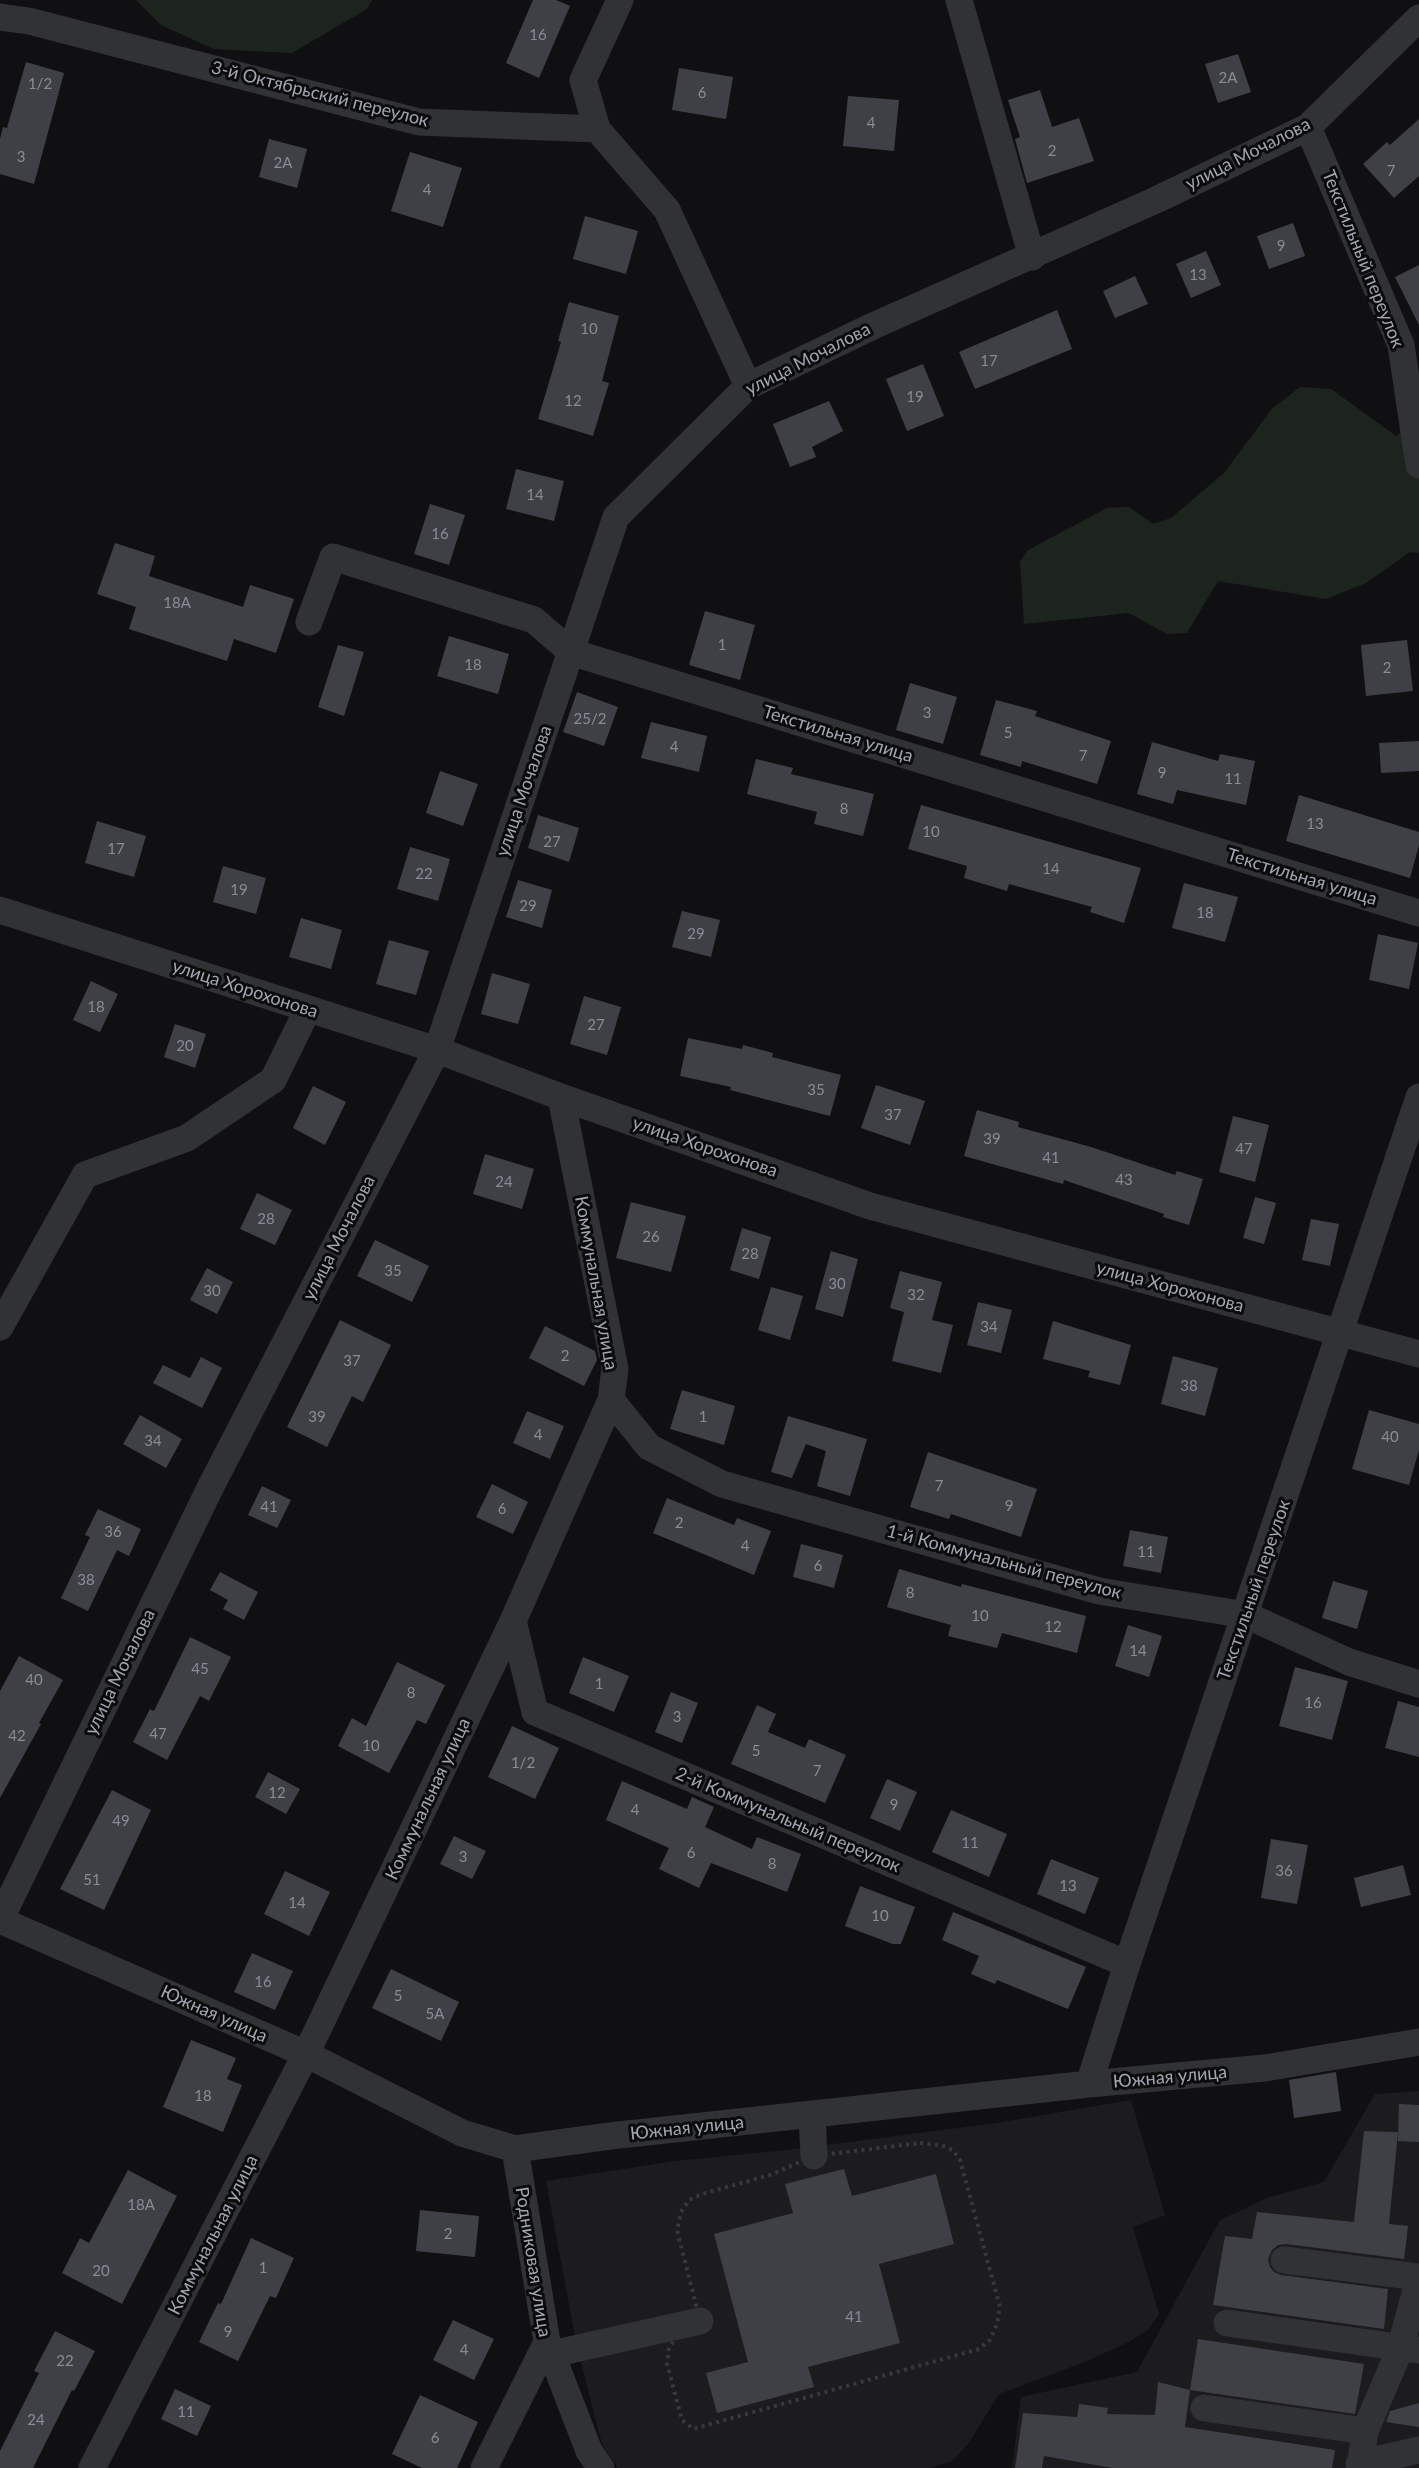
<!DOCTYPE html>
<meta charset="utf-8">
<style>
body{margin:0}
canvas{display:block;background:#101012}
</style>
<canvas width="1419" height="2468"></canvas>
<script>
const ctx = document.querySelector('canvas').getContext('2d');
ctx.lineJoin = 'round';
function paint(path, color) {
  ctx.fillStyle = color;
  ctx.fill(path, 'evenodd');
}
function shape(rows) {
  const path = new Path2D();
  for (const r of rows) {
    path.moveTo(r[0], r[1]);
    for (let i = 2; i < r.length; i += 2) path.lineTo(r[i], r[i + 1]);
  }
  return path;
}
function stroke(path, color, width, dash) {
  ctx.strokeStyle = color;
  ctx.lineWidth = width;
  ctx.lineCap = dash ? 'butt' : 'round';
  ctx.setLineDash(dash || []);
  ctx.stroke(path);
}
function drawText(font, color, halo, rows, align = 'center') {
  ctx.font = font + ' Lato,sans-serif';
  ctx.lineWidth = 6;
  ctx.setLineDash([]);
  ctx.textBaseline = 'middle';
  ctx.strokeStyle = halo;
  ctx.fillStyle = color;
  for (const [text, x, y, turn = 0] of rows) {
    ctx.save();
    ctx.translate(x, y);
    ctx.rotate((+turn || 0) * Math.PI / 180);
    ctx.textAlign = isNaN(turn) ? turn : align;
    if (halo) ctx.strokeText(text, 0, 0);
    ctx.fillText(text, 0, 0);
    ctx.restore();
  }
}
paint(shape([
 [1419,2091,1419,2468,1012,2468,1021,2397,1137,2372,1220,2220,1267,2198,1324,2182,1375,2094],
 [1131,2100,1165,2215,1133,2227,1159,2314,1148,2330,1129,2342,1082,2363,999,2394,968,2444,952,2461,930,2468,618,2468,602,2444,577,2347,546,2181,675,2161,787,2150,997,2123]
]), '#1c1c1e');
paint(shape([
 [136,0,372,0,367,9,292,53,214,49,161,25],
 [1300,387,1331,389,1396,436,1419,417,1419,553,1410,552,1366,583,1326,599,1218,581,1187,633,1167,634,1129,613,1024,624,1020,562,1028,550,1107,508,1129,507,1153,524,1171,518,1224,473,1272,409]
]), '#1d241e');
paint(shape([
 [533,0,556,0,570,6,539,78,506,63],
 [1238,54,1251,92,1218,103,1205,64],
 [26,62,64,73,34,184,0,174,0,139,3,127,7,128],
 [679,68,733,77,726,119,672,110],
 [1040,90,1052,127,1079,118,1094,161,1027,183,1015,139,1020,137,1008,100],
 [848,96,899,100,894,151,843,146],
 [1419,119,1419,176,1394,198,1363,164,1387,142,1390,145],
 [269,139,307,149,297,188,259,177],
 [410,152,462,168,443,227,391,211],
 [585,216,638,231,626,274,573,259],
 [1293,223,1305,256,1269,269,1257,236],
 [1206,251,1221,285,1191,298,1176,264],
 [1419,265,1419,325,1395,277],
 [1135,276,1148,304,1115,318,1103,291],
 [569,302,619,316,602,381,609,383,593,436,538,419,561,342,558,341],
 [1057,310,1072,349,975,389,959,352],
 [923,364,944,416,907,431,886,379],
 [829,401,843,431,812,447,816,457,790,467,773,424],
 [516,469,564,481,554,521,506,509],
 [430,504,465,515,449,565,414,554],
 [115,543,155,556,149,576,243,607,250,585,294,599,276,653,234,639,227,661,129,629,136,607,97,594],
 [705,611,755,625,740,680,689,665],
 [449,636,509,654,498,694,437,676],
 [1407,640,1413,691,1366,696,1361,645],
 [338,645,364,652,344,716,318,707],
 [910,683,957,697,943,744,896,730],
 [577,692,618,707,604,746,563,732],
 [996,700,1037,711,1035,716,1111,741,1097,784,1022,761,1021,767,980,755],
 [651,722,707,736,699,772,641,758],
 [1419,741,1419,771,1381,773,1379,743],
 [1152,742,1218,761,1220,754,1255,761,1246,805,1177,790,1173,804,1137,794],
 [756,759,793,768,791,774,874,794,863,836,814,824,817,812,747,794],
 [440,771,478,784,463,826,426,813],
 [1299,795,1419,832,1419,845,1410,878,1286,841],
 [921,805,1141,868,1124,923,1090,912,1092,907,1009,884,1007,891,964,878,967,866,908,849],
 [538,815,579,828,569,862,528,848],
 [97,821,146,836,134,877,85,863],
 [410,847,450,859,438,901,397,889],
 [223,866,266,878,256,914,213,902],
 [518,880,552,890,542,928,506,917],
 [1184,883,1238,897,1225,942,1172,928],
 [682,911,720,920,711,957,672,947],
 [301,918,342,930,331,969,289,957],
 [1378,934,1418,943,1409,989,1369,980],
 [389,940,429,951,416,995,376,984],
 [492,973,530,984,518,1024,481,1014],
 [91,981,118,994,100,1032,73,1020],
 [584,996,621,1007,607,1055,570,1044],
 [175,1024,206,1034,195,1068,164,1057],
 [688,1038,742,1049,743,1045,773,1053,772,1057,841,1075,830,1116,730,1090,731,1087,680,1076],
 [876,1085,925,1101,910,1145,861,1128],
 [313,1086,346,1102,325,1145,293,1128],
 [977,1110,1019,1122,1018,1127,1091,1147,1175,1175,1177,1171,1203,1179,1189,1225,1163,1217,1164,1214,1064,1180,1063,1184,964,1156],
 [1233,1116,1269,1125,1255,1182,1219,1172],
 [485,1154,534,1169,522,1209,473,1194],
 [257,1193,292,1210,275,1245,240,1229],
 [1255,1197,1276,1203,1264,1244,1243,1238],
 [631,1202,686,1216,671,1272,616,1258],
 [1311,1219,1339,1224,1330,1266,1302,1260],
 [742,1228,771,1237,759,1279,730,1270],
 [375,1240,429,1266,412,1302,357,1276],
 [831,1251,858,1259,843,1317,815,1309],
 [207,1268,233,1282,217,1314,190,1300],
 [900,1271,942,1282,932,1320,953,1325,941,1373,892,1361,904,1312,890,1308],
 [771,1287,803,1296,790,1340,758,1330],
 [978,1302,1012,1310,1001,1353,967,1345],
 [340,1320,391,1345,363,1402,352,1396,327,1447,287,1427],
 [1053,1321,1131,1345,1120,1385,1088,1377,1090,1371,1043,1359],
 [545,1326,595,1351,597,1360,584,1386,529,1358],
 [1173,1356,1218,1368,1205,1416,1161,1404],
 [201,1357,222,1368,202,1408,153,1383,163,1365,190,1378],
 [682,1390,735,1406,724,1445,670,1429],
 [1369,1410,1419,1424,1419,1450,1409,1485,1352,1469],
 [527,1411,564,1426,550,1459,513,1443],
 [140,1415,182,1439,166,1468,123,1444],
 [788,1416,867,1439,850,1496,817,1486,826,1451,806,1444,792,1478,771,1472],
 [928,1452,1037,1489,1021,1537,951,1514,949,1519,910,1507],
 [492,1484,528,1502,513,1534,476,1517],
 [262,1486,291,1500,277,1528,248,1515],
 [667,1498,734,1525,737,1518,771,1531,754,1575,653,1533],
 [98,1509,141,1529,129,1556,117,1550,88,1611,61,1598,90,1537,85,1535],
 [1130,1530,1168,1537,1161,1573,1123,1566],
 [801,1544,843,1555,834,1588,793,1577],
 [899,1569,961,1587,962,1584,1086,1616,1077,1653,1002,1633,997,1648,948,1636,951,1625,887,1607],
 [220,1572,258,1592,244,1620,223,1609,228,1600,210,1590],
 [1333,1581,1368,1591,1357,1629,1322,1618],
 [1128,1625,1162,1636,1149,1677,1115,1666],
 [190,1637,231,1657,209,1701,200,1696,167,1760,133,1742,150,1709,154,1711],
 [19,1656,63,1680,39,1723,41,1724,0,1798,0,1691],
 [583,1657,629,1676,614,1712,569,1693],
 [397,1662,445,1685,426,1724,417,1720,389,1773,338,1746,352,1718,366,1726],
 [1295,1667,1348,1681,1332,1740,1279,1726],
 [671,1692,698,1703,682,1743,655,1732],
 [1398,1701,1419,1707,1419,1757,1385,1748],
 [757,1705,776,1714,768,1732,805,1748,809,1739,846,1755,825,1803,731,1764],
 [512,1726,559,1748,535,1799,488,1777],
 [268,1772,300,1789,286,1814,255,1797],
 [887,1779,917,1792,900,1831,870,1818],
 [622,1781,687,1809,692,1797,714,1807,705,1827,752,1849,757,1837,801,1854,787,1892,711,1863,699,1888,659,1869,669,1848,606,1820],
 [112,1790,151,1810,104,1910,60,1889],
 [951,1810,1007,1834,989,1877,932,1852],
 [454,1836,486,1851,472,1879,440,1864],
 [1271,1839,1308,1845,1297,1904,1261,1898],
 [1051,1859,1099,1878,1085,1914,1037,1894],
 [1403,1865,1411,1895,1361,1907,1354,1878],
 [285,1871,330,1892,309,1936,264,1914],
 [860,1886,915,1907,901,1944,893,1944,845,1926],
 [953,1912,1086,1967,1068,2009,997,1980,995,1984,971,1974,979,1956,942,1940],
 [252,1953,293,1971,275,2010,234,1992],
 [391,1969,459,2002,441,2041,372,2008],
 [191,2040,236,2058,227,2079,242,2085,223,2132,163,2107],
 [1336,2072,1341,2111,1294,2118,1289,2080],
 [1399,2104,1419,2105,1419,2142,1398,2141],
 [1364,2131,1398,2132,1389,2224,1408,2226,1404,2259,1286,2244,1278,2245,1272,2250,1268,2259,1270,2267,1274,2272,1281,2275,1388,2289,1384,2329,1213,2305,1225,2236,1252,2239,1257,2212,1354,2222],
 [844,2169,852,2196,936,2174,954,2244,879,2264,900,2343,808,2367,814,2387,717,2413,706,2373,748,2362,714,2234,793,2213,785,2184],
 [128,2170,177,2196,122,2304,62,2273,80,2238,89,2243],
 [420,2210,479,2216,475,2257,416,2251],
 [251,2238,294,2258,276,2298,270,2296,238,2361,199,2342,218,2303,221,2304],
 [453,2320,494,2339,474,2380,433,2360],
 [55,2331,95,2351,74,2391,72,2390,33,2468,0,2468,0,2451,39,2373,34,2371],
 [1198,2339,1364,2364,1355,2414,1190,2390],
 [1158,2382,1190,2390,1185,2427,1335,2450,1332,2468,1113,2468,1044,2456,1042,2468,1015,2468,1023,2413,1077,2417,1079,2404,1108,2408,1107,2414,1155,2415],
 [175,2389,211,2406,197,2436,161,2419],
 [420,2395,478,2422,457,2468,422,2468,392,2454],
 [1419,2403,1419,2427,1386,2422,1390,2411]
]), '#3f4045');
stroke(shape([
 [920,2143,941,2145,953,2150,960,2160,1000,2307,997,2324,990,2340,979,2349,693,2429,682,2420,667,2364,669,2348,678,2334,700,2321,677,2230,681,2212,689,2200,702,2194,770,2175,814,2156,920,2143]
]), '#37393d', 4, [3, 4.5]);
stroke(shape([
 [959,0,1032,257],
 [0,17,29,21,419,122,597,129,667,210,748,386],
 [1308,127,1401,345,1419,465],
 [597,129,583,80,620,0],
 [309,622,333,557,534,620,571,652,1419,913],
 [0,910,437,1050,561,1097,870,1206,1419,1354],
 [0,1327,85,1175,187,1138,273,1080,308,1009],
 [611,1400,649,1447,722,1484,1099,1591,1246,1615,1349,1662,1419,1684],
 [513,1621,535,1712,1127,1964],
 [0,1920,211,1486,437,1050,616,517,748,386,873,326,1156,200,1308,127,1419,18],
 [0,1920,306,2054,462,2133,515,2149,610,2136,1089,2084,1265,2068,1419,2042],
 [1089,2084,1127,1964,1419,1097],
 [812,2115,814,2156],
 [1284,2260,1419,2277],
 [1227,2323,1418,2350],
 [547,2342,589,2451,601,2468],
 [552,2354,700,2321],
 [1204,2408,1365,2431],
 [1359,2464,1419,2450],
 [92,2468,306,2054,513,1621,611,1400,615,1369,561,1097],
 [484,2468,547,2342,515,2149],
 [1360,2468,1365,2431,1400,2349,1419,2279]
]), '#313236', 27);
drawText('15px', '#898c97', null, [
 ["16",538,35],
 ["2А",1228,78],
 ["1/2",40,84],
 ["6",702,93],
 ["4",871,123],
 ["2",1052,151],
 ["3",21,157],
 ["2А",283,163],
 ["7",1391,171],
 ["4",427,190],
 ["9",1281,246],
 ["13",1198,275],
 ["10",589,329],
 ["17",989,361],
 ["19",915,397],
 ["12",573,401],
 ["14",535,495],
 ["16",440,534],
 ["18А",177,603],
 ["1",722,645],
 ["18",473,665],
 ["2",1387,668],
 ["3",927,713],
 ["25/2",590,719],
 ["5",1008,733],
 ["4",674,747],
 ["7",1083,756],
 ["9",1162,773],
 ["11",1233,779],
 ["8",844,809],
 ["13",1315,824],
 ["10",931,832],
 ["27",552,842],
 ["17",116,849],
 ["14",1051,869],
 ["22",424,874],
 ["19",239,890],
 ["29",528,906],
 ["18",1205,913],
 ["29",696,934],
 ["18",96,1007],
 ["27",596,1025],
 ["20",185,1046],
 ["35",816,1090],
 ["37",893,1115],
 ["39",992,1139],
 ["47",1244,1149],
 ["41",1051,1158],
 ["43",1124,1180],
 ["24",504,1182],
 ["28",266,1219],
 ["26",651,1237],
 ["28",750,1254],
 ["35",393,1271],
 ["30",837,1284],
 ["30",212,1291],
 ["32",916,1295],
 ["34",989,1327],
 ["2",565,1356],
 ["37",352,1361],
 ["38",1189,1386],
 ["39",317,1417],
 ["1",703,1417],
 ["4",538,1435],
 ["40",1390,1437],
 ["34",153,1441],
 ["7",939,1486],
 ["9",1009,1506],
 ["41",269,1507],
 ["6",502,1509],
 ["2",679,1523],
 ["36",113,1532],
 ["4",745,1546],
 ["11",1146,1552],
 ["6",818,1566],
 ["38",86,1580],
 ["8",910,1593],
 ["10",980,1616],
 ["12",1053,1627],
 ["14",1138,1651],
 ["45",200,1669],
 ["40",34,1680],
 ["1",599,1684],
 ["8",411,1693],
 ["16",1313,1703],
 ["3",677,1717],
 ["47",158,1734],
 ["42",17,1736],
 ["10",371,1746],
 ["5",756,1751],
 ["1/2",523,1763],
 ["7",817,1771],
 ["12",277,1793],
 ["9",894,1805],
 ["4",635,1810],
 ["49",121,1821],
 ["11",970,1843],
 ["6",691,1853],
 ["3",463,1857],
 ["8",772,1864],
 ["36",1284,1871],
 ["51",92,1880],
 ["13",1068,1886],
 ["14",297,1903],
 ["10",880,1916],
 ["16",263,1982],
 ["5",398,1996],
 ["5А",435,2014],
 ["18",203,2096],
 ["18А",141,2205],
 ["2",448,2234],
 ["1",263,2268],
 ["20",101,2271],
 ["41",854,2317],
 ["9",228,2332],
 ["4",464,2350],
 ["22",65,2361],
 ["11",186,2412],
 ["24",36,2420],
 ["6",435,2438]
]);
drawText('18px', '#a2a6b2', '#0b0b0c', [
 ["3-й Октябрьский переулок",320,94,14],
 ["улица Мочалова",1248,154,-27],
 ["Текстильный переулок",1363,259,68],
 ["улица Мочалова",808,359,-27],
 ["Текстильная улица",838,734,17],
 ["улица Мочалова",524,791,-71],
 ["Текстильная улица",1302,877,17],
 ["улица Хорохонова",245,989,18],
 ["улица Хорохонова",705,1147,19],
 ["улица Мочалова",339,1238,-63],
 ["Коммунальная улица",596,1283,80],
 ["улица Хорохонова",1170,1287,15],
 ["1-й Коммунальный переулок",1004,1562,15],
 ["Текстильный переулок",1254,1590,-71],
 ["улица Мочалова",120,1672,-64],
 ["Коммунальная улица",428,1799,-65],
 ["2-й Коммунальный переулок",788,1820,23],
 ["Южная улица",214,2014,24],
 ["Южная улица",1170,2077,-5],
 ["Южная улица",687,2128,-6],
 ["Коммунальная улица",213,2235,-63],
 ["Родниковая улица",533,2262,81]
]);
</script>
